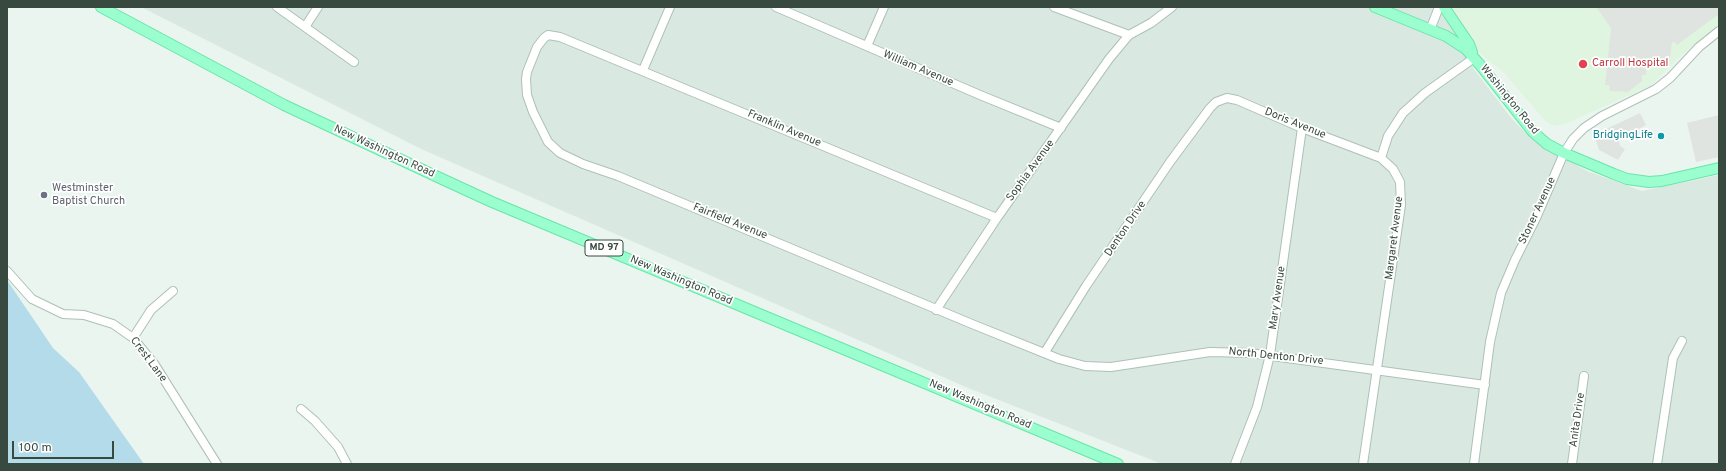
<!DOCTYPE html>
<style>
body{margin:0}
#map{position:relative;width:1726px;height:471px;overflow:hidden;background:#ebf5f0;font-family:Overpass,sans-serif}
canvas{display:block}
.frame{position:absolute;inset:0;border:8px solid #384a40;pointer-events:none}
.scale{position:absolute;left:12px;top:441px;width:102px;height:18px;box-sizing:border-box;border:2px solid #384a40;border-top:0;padding-left:5px;font-size:12px;line-height:14px;white-space:nowrap;color:#384a40;-webkit-text-stroke:3px #fff;paint-order:stroke}
</style>
<div id="map">
<canvas width="1726" height="471"></canvas>
<div class="frame"></div>
<div class="scale">100 m</div>
</div>
<script>
const ctx = document.querySelector('canvas').getContext('2d');
ctx.lineJoin = 'round';
function paint(path, color) {
  ctx.fillStyle = color;
  ctx.fill(path, 'evenodd');
}
function shape(rows) {
  const path = new Path2D();
  for (const r of rows) {
    path.moveTo(r[0], r[1]);
    for (let i = 2; i < r.length; i += 2) path.lineTo(r[i], r[i + 1]);
  }
  return path;
}
function stroke(path, color, width, dash) {
  ctx.strokeStyle = color;
  ctx.lineWidth = width;
  ctx.lineCap = dash ? 'butt' : 'round';
  ctx.setLineDash(dash || []);
  ctx.stroke(path);
}
function drawText(font, color, halo, rows, align = 'center') {
  ctx.font = font + ' Overpass,sans-serif';
  ctx.lineWidth = 3.5;
  ctx.setLineDash([]);
  ctx.textBaseline = 'middle';
  ctx.strokeStyle = halo;
  ctx.fillStyle = color;
  for (const [text, x, y, turn = 0] of rows) {
    ctx.save();
    ctx.translate(x, y);
    ctx.rotate((+turn || 0) * Math.PI / 180);
    ctx.textAlign = isNaN(turn) ? turn : align;
    if (halo) ctx.strokeText(text, 0, 0);
    ctx.fillText(text, 0, 0);
    ctx.restore();
  }
}
paint(shape([
 [141,7,1435,7,1460,37,1473,68,1512,119,1531,138,1587,171,1642,191,1719,175,1719,464,1162,464,968,388,421,149]
]), '#d9e9e1');
paint(shape([
 [1448,7,1719,7,1719,25,1681,56,1650,86,1565,124,1555,126,1546,122,1503,72,1460,37]
]), '#e0f5df');
paint(shape([
 [7,280,53,348,79,372,144,464,7,464]
]), '#b4dbe9');
paint(shape([
 [1596,7,1719,7,1719,14,1677,45,1676,43,1672,42,1670,58,1659,68,1647,67,1646,75,1642,75,1642,81,1628,92,1610,91,1609,85,1605,85,1611,28],
 [1640,113,1646,125,1619,140,1620,146,1625,149,1618,160,1599,150,1596,140,1606,134,1604,130],
 [1719,115,1719,157,1696,162,1687,123]
]), '#dfe4e1');
const minor = shape([
 [277,7,354,62],
 [776,7,980,95,1061,128],
 [1054,7,1129,35],
 [305,27,318,7],
 [1430,30,1439,7],
 [867,46,884,7],
 [643,70,670,7],
 [1381,158,1388,136,1403,113,1425,93,1474,58],
 [997,218,560,37,548,35,544,38,537,47,527,72,526,79,527,95,533,112,548,142,560,153,583,164,618,176,972,324,1059,359,1085,366,1111,367,1210,352,1250,353,1485,385],
 [7,271,32,299,63,314,84,315,113,324,133,338,155,365,217,464],
 [936,310,997,218,1109,59,1129,35,1151,23,1172,7],
 [133,338,151,310,173,291],
 [1045,352,1086,286,1170,162,1210,108,1216,102,1227,98,1237,100,1302,128,1381,158,1393,169,1400,182,1401,205,1363,464],
 [301,409,315,421,338,447,347,464],
 [1235,464,1257,407,1270,355,1302,128],
 [1474,464,1490,342,1501,293,1515,260,1537,216,1564,153,1573,139,1584,128,1602,116,1656,89,1670,78,1699,47,1719,31],
 [1572,464,1584,376],
 [1657,464,1673,358,1682,341]
]);
const major = shape([
 [101,7,284,105,442,179,492,202,1118,464],
 [1375,7,1446,36,1466,49,1481,66,1533,132,1547,144,1564,153,1614,174,1627,179,1649,182,1662,181,1719,168],
 [1444,7,1469,44,1472,52]
]);
stroke(minor, '#adc1b6', 10);
stroke(major, '#69e5a8', 12);
stroke(minor, '#fff', 8);
stroke(major, '#9bfecf', 10);
for (const [x, y, r, color] of [
 [1583,64,5,"#e0444e"],
 [1661,136,4,"#0f9aa8"],
 [44,195,4,"#6b7280"]
]) {
  const dot = new Path2D();
  dot.arc(x, y, r, 0, 2 * Math.PI);
  ctx.fillStyle = color;
  ctx.fill(dot);
  stroke(dot, '#fff', 1.5);
}
for (const [x, y, w] of [
 [604,248,38]
]) {
  const box = new Path2D();
  box.roundRect(x - w / 2, y - 8, w, 16, 3);
  ctx.fillStyle = '#fff';
  ctx.fill(box);
  stroke(box, '#384a40', 1);
}
drawText('bold 10px', '#384a40', null, [
 ["MD 97",604,248]
]);
drawText('11px', '#be3a42', '#fff', [
 ["Carroll Hospital",1592,64]
], 'left');
drawText('11px', '#384a40', '#fff', [
 ["William Avenue",918,69,23],
 ["Washington Road",1509,100,51],
 ["Doris Avenue",1295,124,22],
 ["Franklin Avenue",784,129,23],
 ["New Washington Road",384,152,25],
 ["Sophia Avenue",1031,171,-54],
 ["Stoner Avenue",1538,211,-65],
 ["Fairfield Avenue",730,222,22],
 ["Denton Drive",1126,229,-56],
 ["Margaret Avenue",1395,238,-83],
 ["New Washington Road",681,281,23],
 ["Mary Avenue",1278,298,-82],
 ["North Denton Drive",1276,357,6],
 ["Crest Lane",148,360,53],
 ["New Washington Road",980,405,23],
 ["Anita Drive",1578,420,-82]
]);
drawText('11px', '#0d838f', '#fff', [
 ["BridgingLife",1653,136]
], 'right');
drawText('11px', '#5b616d', '#fff', [
 ["Westminster",52,189],
 ["Baptist Church",52,202]
], 'left');
</script>
